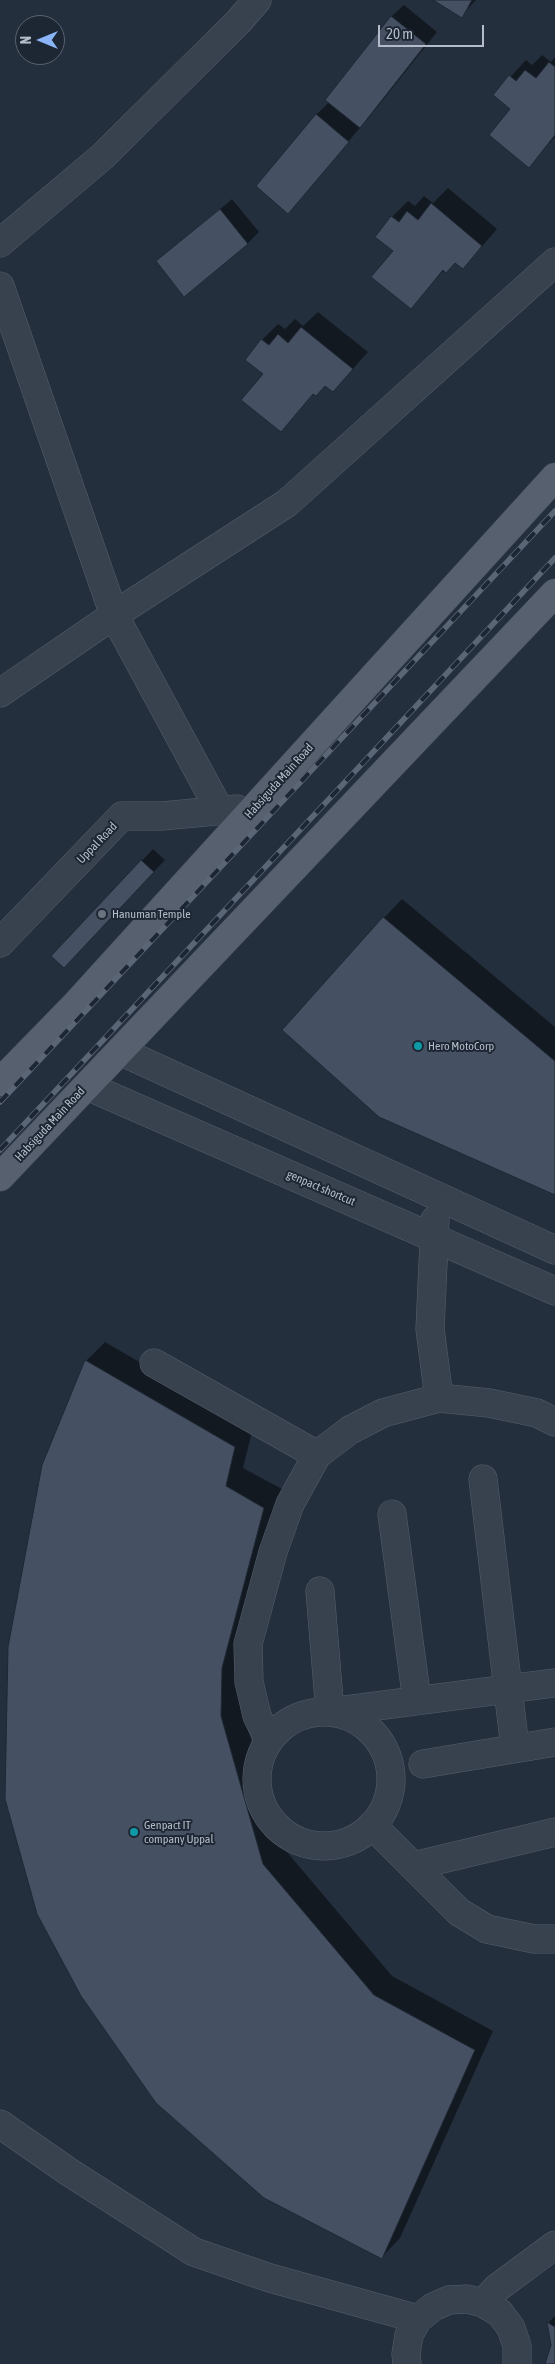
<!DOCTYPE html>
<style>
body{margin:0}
#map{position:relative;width:555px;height:2364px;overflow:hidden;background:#242f3e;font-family:"Asap Condensed",sans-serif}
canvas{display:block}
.north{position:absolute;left:15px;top:15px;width:50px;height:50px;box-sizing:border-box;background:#1d2633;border:1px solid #59626f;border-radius:50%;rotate:270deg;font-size:14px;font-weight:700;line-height:20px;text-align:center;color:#b4bcc9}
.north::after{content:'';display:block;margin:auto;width:18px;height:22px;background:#8ab4f8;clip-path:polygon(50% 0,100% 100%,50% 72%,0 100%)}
.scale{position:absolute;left:378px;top:25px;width:106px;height:22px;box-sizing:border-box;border:2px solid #b4bcc9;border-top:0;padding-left:6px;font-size:15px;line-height:18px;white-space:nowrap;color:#b4bcc9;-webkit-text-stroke:4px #1d2633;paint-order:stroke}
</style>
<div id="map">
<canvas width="555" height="2364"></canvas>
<div class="north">N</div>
<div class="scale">20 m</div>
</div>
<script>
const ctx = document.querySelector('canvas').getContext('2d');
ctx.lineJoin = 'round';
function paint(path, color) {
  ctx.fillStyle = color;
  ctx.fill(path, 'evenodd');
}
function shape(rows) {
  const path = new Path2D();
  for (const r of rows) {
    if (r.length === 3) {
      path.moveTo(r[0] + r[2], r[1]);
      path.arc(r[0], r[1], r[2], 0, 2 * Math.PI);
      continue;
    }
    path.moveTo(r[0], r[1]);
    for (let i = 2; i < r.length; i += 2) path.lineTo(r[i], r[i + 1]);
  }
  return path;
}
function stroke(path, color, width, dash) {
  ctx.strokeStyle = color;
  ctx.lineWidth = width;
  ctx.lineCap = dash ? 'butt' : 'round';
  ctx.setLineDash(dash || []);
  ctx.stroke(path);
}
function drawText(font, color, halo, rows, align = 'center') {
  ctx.font = font + ' "Asap Condensed",sans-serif';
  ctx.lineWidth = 4;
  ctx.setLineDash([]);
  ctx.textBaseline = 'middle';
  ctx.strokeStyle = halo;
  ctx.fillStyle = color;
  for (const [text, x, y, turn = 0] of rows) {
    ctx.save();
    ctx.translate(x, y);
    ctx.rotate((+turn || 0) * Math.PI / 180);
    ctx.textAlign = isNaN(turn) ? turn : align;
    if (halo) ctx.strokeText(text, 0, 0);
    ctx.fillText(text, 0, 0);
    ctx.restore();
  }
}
paint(shape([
 [435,0,476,0,461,16],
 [404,5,437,32,371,115,288,212,316,115,329,102,327,100,392,16],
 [542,55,551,62,555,57,555,137,528,166,512,109,494,95,526,60,532,65],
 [448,188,497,229,463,268,456,262,444,270,411,307,394,250,392,217,408,201,415,206,424,196,433,203],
 [232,199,259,232,247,244,158,262],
 [318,312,368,352,333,391,326,385,314,393,281,430,264,374,262,340,278,324,285,329,295,319,303,326],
 [153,849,165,860,75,955,53,956],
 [402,899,555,1027,555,1193,384,918],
 [105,1342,253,1428,243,1468,282,1489,240,1648,239,1697,281,1845,392,1976,493,2031,400,2238,382,2257,43,1466,87,1360],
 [555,2316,555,2364,546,2364,552,2345,549,2322]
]), '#0007');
const building = shape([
 [433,0,472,0,462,18,433,0],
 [391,16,426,44,360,128,325,100,391,16],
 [549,62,555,67,555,135,529,168,489,135,510,109,493,95,509,75,516,81,525,70,536,78,549,62],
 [316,114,349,142,288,214,256,186,316,114],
 [431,203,482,246,463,269,455,263,446,273,443,270,411,309,371,277,393,251,375,237,391,216,399,222,407,211,418,220,431,203],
 [220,209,248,244,184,297,156,261,220,209],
 [301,327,353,369,333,392,325,386,316,396,313,394,281,432,241,400,263,374,245,360,261,339,269,345,278,334,288,343,301,327],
 [141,860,154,872,64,968,51,956,141,860],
 [383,917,555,1061,555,1195,379,1117,282,1030,383,917],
 [85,1360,235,1447,226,1486,264,1508,222,1668,221,1716,263,1864,374,1995,475,2050,382,2259,264,2198,156,2103,81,1996,37,1914,5,1799,8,1647,42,1465,85,1360],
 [547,2322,555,2327,555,2364,545,2364,551,2345,547,2322]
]);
paint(building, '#455162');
stroke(building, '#1f2835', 1);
const minor = shape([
 [0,243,103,156,239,21,257,0],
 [0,286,114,615,220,811],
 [0,693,114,615,287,503,555,262],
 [0,943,122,816,162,816,237,809],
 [120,1051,555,1250],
 [87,1086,555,1291],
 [435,1220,430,1329,439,1398],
 [154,1363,317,1455],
 [483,1479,515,1748],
 [392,1514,417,1701],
 [320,1591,330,1712,555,1683],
 [324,1779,67],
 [269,1740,257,1716,249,1682,248,1644,273,1552,290,1504,317,1455,350,1430,383,1413,439,1398,489,1403,537,1413,555,1422],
 [423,1764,555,1742],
 [372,1825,459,1912,487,1929,534,1939,555,1939],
 [413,1866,555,1832],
 [0,2124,69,2172,194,2252,270,2278,418,2319],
 [483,2303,497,2288,555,2245],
 [407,2364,406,2354,409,2335,418,2319,433,2307,449,2300,467,2299,483,2303,500,2313,511,2328,517,2346,517,2364]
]);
const major = shape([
 [0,1082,77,1003,555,477],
 [0,1177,555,593]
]);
stroke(minor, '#565f6c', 29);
stroke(major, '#414a57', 29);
stroke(minor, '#38414e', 28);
stroke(major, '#56606e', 28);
const rail = shape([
 [0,1102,555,511],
 [0,1150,555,558]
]);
stroke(rail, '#5a6575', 5.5);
stroke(rail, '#1d2633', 4, [11]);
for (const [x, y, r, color] of [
 [102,914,5,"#6b7280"],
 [418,1046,5,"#0f9aa8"],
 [134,1832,5,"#0f9aa8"]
]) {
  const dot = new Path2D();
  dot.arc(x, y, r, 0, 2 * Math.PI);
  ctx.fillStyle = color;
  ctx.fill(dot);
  stroke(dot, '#1d2633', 2);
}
drawText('12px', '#b4bcc9', '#1d2633', [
 ["Habsiguda Main Road",279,781,-48],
 ["Uppal Road",97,843,-46],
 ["Habsiguda Main Road",50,1124,-47],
 ["genpact shortcut",321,1188,23]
]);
drawText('12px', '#b4bcc9', '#1d2633', [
 ["Hanuman Temple",112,914],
 ["Hero MotoCorp",428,1046],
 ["Genpact IT",144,1825],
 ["company Uppal",144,1839]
], 'left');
</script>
